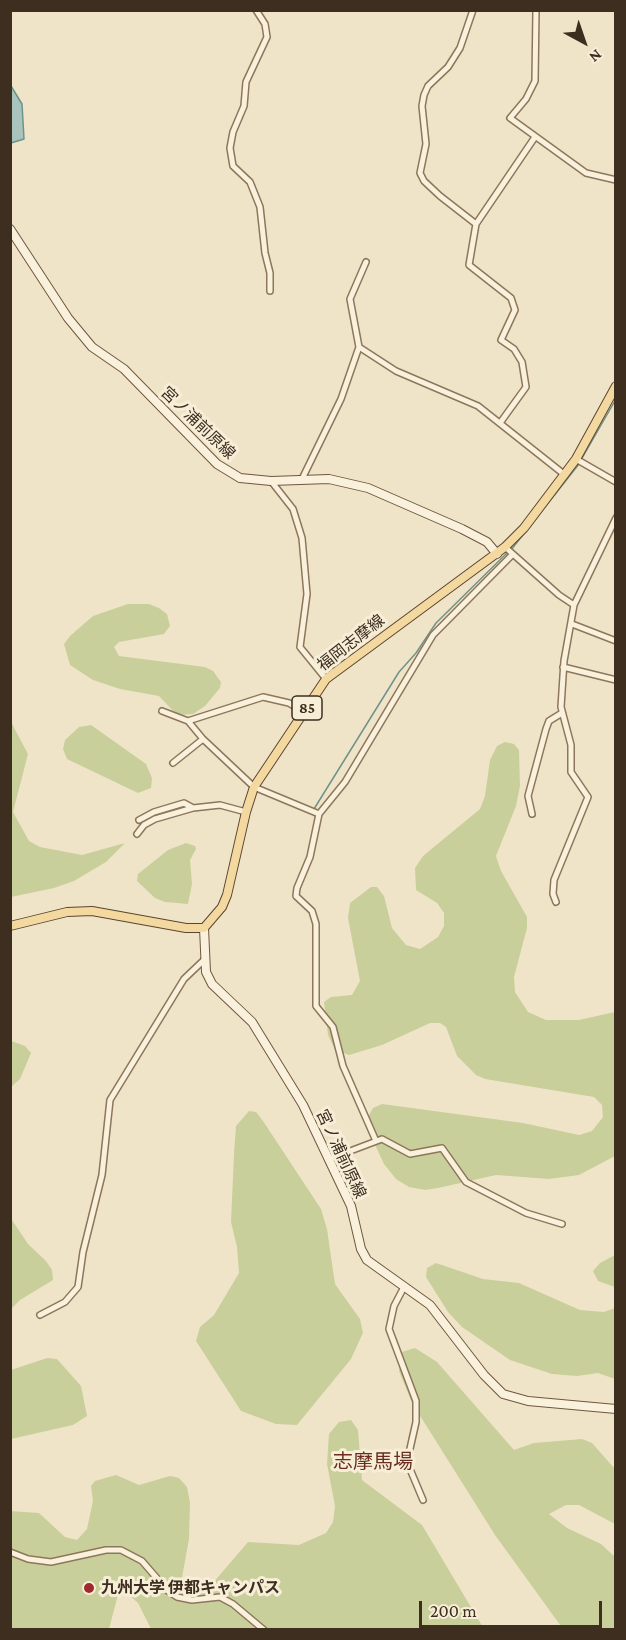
<!DOCTYPE html>
<meta charset="utf-8">
<style>
body{margin:0}
#map{position:relative;width:626px;height:1640px;overflow:hidden;background:#f0e4c8;font-family:"Crimson Pro",serif}
canvas{display:block}
.frame{position:absolute;inset:0;border:12px solid #3d2e20;pointer-events:none}
.north{position:absolute;left:554px;top:12px;width:60px;height:60px;-webkit-text-stroke:4px #f7eed8;paint-order:stroke;rotate:140deg;font-size:16px;font-weight:700;line-height:24px;text-align:center;color:#3d2e20}
.north::after{content:'';display:block;margin:auto;width:21px;height:27px;background:#3d2e20;clip-path:polygon(50% 0,100% 100%,50% 72%,0 100%)}
.scale{position:absolute;left:419px;top:1601px;width:183px;height:27px;box-sizing:border-box;border:3px solid #3d2e20;border-top:0;padding-left:8px;font-size:18px;line-height:21px;white-space:nowrap;color:#3d2e20;-webkit-text-stroke:4px #f7eed8;paint-order:stroke}
</style>
<div id="map">
<canvas width="626" height="1640"></canvas>
<div class="frame"></div>
<div class="north">N</div>
<div class="scale">200 m</div>
</div>
<script>
const ctx = document.querySelector('canvas').getContext('2d');
ctx.lineJoin = 'round';
function paint(path, color) {
  ctx.fillStyle = color;
  ctx.fill(path, 'evenodd');
}
function shape(rows) {
  const path = new Path2D();
  for (const r of rows) {
    path.moveTo(r[0], r[1]);
    for (let i = 2; i < r.length; i += 2) path.lineTo(r[i], r[i + 1]);
  }
  return path;
}
function stroke(path, color, width, dash) {
  ctx.strokeStyle = color;
  ctx.lineWidth = width;
  ctx.lineCap = dash ? 'butt' : 'round';
  ctx.setLineDash(dash || []);
  ctx.stroke(path);
}
function drawText(font, color, halo, rows, align = 'center') {
  ctx.font = font + ' "Crimson Pro","Noto Sans JP",serif';
  ctx.lineWidth = 6;
  ctx.setLineDash([]);
  ctx.textBaseline = 'middle';
  ctx.strokeStyle = halo;
  ctx.fillStyle = color;
  for (const [text, x, y, turn = 0] of rows) {
    ctx.save();
    ctx.translate(x, y);
    ctx.rotate((+turn || 0) * Math.PI / 180);
    ctx.textAlign = isNaN(turn) ? turn : align;
    if (halo) ctx.strokeText(text, 0, 0);
    ctx.fillText(text, 0, 0);
    ctx.restore();
  }
}
paint(shape([
 [128,604,149,604,159,608,167,614,170,626,164,634,119,642,114,647,119,656,205,667,213,671,221,682,220,688,205,706,193,714,177,715,159,696,120,689,93,680,70,665,64,644,70,636,93,616],
 [10,720,28,754,13,812,29,841,40,847,82,855,125,843,106,862,74,881,54,888,11,897],
 [91,725,146,764,152,778,151,788,138,793,67,759,63,749,65,740,79,727],
 [505,742,514,744,519,750,520,786,516,806,496,856,501,871,527,917,527,928,514,977,515,992,528,1012,546,1020,579,1020,615,1012,615,1156,579,1175,549,1179,496,1175,438,1188,425,1190,409,1187,396,1179,384,1164,368,1130,368,1117,373,1108,382,1104,523,1123,579,1135,592,1131,603,1117,602,1105,594,1097,485,1079,476,1075,457,1056,446,1027,440,1023,430,1023,382,1045,349,1055,335,1050,328,1035,324,1002,331,997,352,995,360,981,348,918,350,903,371,887,377,887,384,896,392,928,406,945,420,949,438,937,444,926,444,913,437,903,416,890,415,868,423,856,480,809,485,796,490,760,497,746],
 [186,843,195,846,196,849,190,860,192,884,188,904,165,902,155,898,137,881,138,874,168,850],
 [11,1041,25,1046,31,1053,20,1079,11,1087],
 [249,1111,256,1112,263,1121,321,1209,327,1229,335,1284,360,1319,363,1333,351,1359,297,1425,276,1424,241,1411,196,1341,200,1327,214,1315,239,1273,237,1247,231,1222,234,1154,236,1126],
 [10,1217,28,1244,46,1261,52,1270,53,1280,20,1300,11,1309],
 [615,1255,615,1287,598,1281,593,1271,600,1263],
 [436,1263,483,1279,519,1283,580,1310,604,1312,615,1308,615,1379,598,1373,577,1376,552,1374,510,1360,462,1327,448,1312,426,1277,427,1268],
 [415,1348,437,1362,514,1450,534,1443,582,1439,592,1443,615,1469,615,1524,579,1505,566,1505,549,1514,567,1528,601,1544,615,1557,615,1629,563,1629,495,1535,412,1403,399,1371,402,1352],
 [47,1358,57,1359,81,1386,87,1416,73,1425,11,1439,11,1370],
 [351,1420,358,1430,362,1480,422,1525,484,1629,151,1629,138,1603,120,1587,109,1629,11,1629,10,1511,39,1513,65,1537,77,1540,87,1529,93,1501,91,1486,95,1481,116,1475,139,1485,170,1476,179,1478,187,1487,190,1503,189,1539,181,1583,185,1592,193,1595,212,1584,248,1542,299,1545,326,1533,333,1522,335,1506,327,1464,329,1434,339,1422]
]), '#c9cf9b');
const water = shape([
 [11,86,22,104,24,139,11,143,11,86]
]);
paint(water, '#a9c4bc');
stroke(water, '#6f938a', 1.5);
stroke(shape([
 [581,460,616,399],
 [511,550,579,464],
 [314,809,399,672,416,653,436,623,507,553]
]), '#6f938a', 1.5);
const minor = shape([
 [256,10,265,24,267,37,246,82,244,106,233,132,230,148,233,166,250,182,260,207,265,253,270,273,270,291],
 [473,10,460,48,448,67,428,86,424,95,422,106,426,144,420,173,424,181,440,196,476,224],
 [536,10,535,81,526,99,510,118,586,173,616,180],
 [359,347,396,371,478,406,565,475],
 [500,423,526,387,522,362,514,349,501,340,515,310,511,298,469,265,476,224,535,137],
 [576,459,616,482],
 [302,479,341,399,359,347,350,299,366,262],
 [271,481,293,509,302,538,307,594,300,647,326,679],
 [505,547,559,595,574,605],
 [572,624,616,641],
 [563,667,616,680],
 [162,711,188,721,203,739],
 [188,721,263,697,289,703,304,712],
 [173,763,203,739,254,787,319,814],
 [532,814,528,796,546,729,549,721,562,713],
 [139,820,154,812,184,803,193,808,220,805,246,812],
 [137,834,144,825,155,819,193,808],
 [556,902,553,894,554,880,588,797,571,772,571,745,561,707,564,661,574,605,616,518],
 [376,1141,343,1066,333,1027,316,1006,316,924,312,911,296,896,297,888,310,857,319,814,345,782,433,635,512,555],
 [329,1159,382,1139,410,1154,442,1148,466,1182,526,1213,562,1224],
 [404,1287,394,1306,389,1329,416,1401,416,1422,407,1462,423,1500],
 [40,1315,65,1302,78,1287,83,1252,102,1175,110,1100,184,979,205,959],
 [10,1552,28,1559,51,1562,106,1550,121,1550,142,1561,168,1591,177,1597,192,1600,220,1597,233,1604,264,1630]
]);
const secondary = shape([
 [10,229,68,318,92,347,124,369,217,464,240,478,271,481,329,479,368,488,462,529,487,542,497,554],
 [204,928,206,972,212,984,252,1022,303,1105,351,1206,361,1249,367,1260,430,1305,484,1375,503,1394,528,1401,616,1409]
]);
const primary = shape([
 [10,926,67,912,92,911,186,928,204,928,222,907,227,895,246,812,254,787,326,679,505,547,524,528,576,459,616,386]
]);
stroke(minor, '#8d765c', 8);
stroke(secondary, '#6f573f', 10);
stroke(primary, '#5b4430', 10);
stroke(minor, '#faf1dc', 5);
stroke(secondary, '#faf1dc', 8);
stroke(primary, '#f3d9a0', 8);
for (const [x, y, r, color] of [
 [89,1588,6,"#9e2a2b"]
]) {
  const dot = new Path2D();
  dot.arc(x, y, r, 0, 2 * Math.PI);
  ctx.fillStyle = color;
  ctx.fill(dot);
  stroke(dot, '#f7eed8', 2);
}
for (const [x, y, w] of [
 [307,708,30]
]) {
  const box = new Path2D();
  box.roundRect(x - w / 2, y - 12, w, 24, 4.5);
  ctx.fillStyle = '#f7eed8';
  ctx.fill(box);
  stroke(box, '#3d2e20', 1.5);
}
drawText('bold 15px', '#3d2e20', null, [
 ["85",307,708]
]);
drawText('16px', '#3d2e20', '#f7eed8', [
 ["宮ノ浦前原線",198,423,44],
 ["福岡志摩線",351,643,-38],
 ["宮ノ浦前原線",341,1154,65]
]);
drawText('bold 16px', '#3d2e20', '#f7eed8', [
 ["九州大学 伊都キャンパス",101,1588]
], 'left');
drawText('20px', '#6b2e1e', '#f7eed8', [
 ["志摩馬場",373,1462]
]);
</script>
